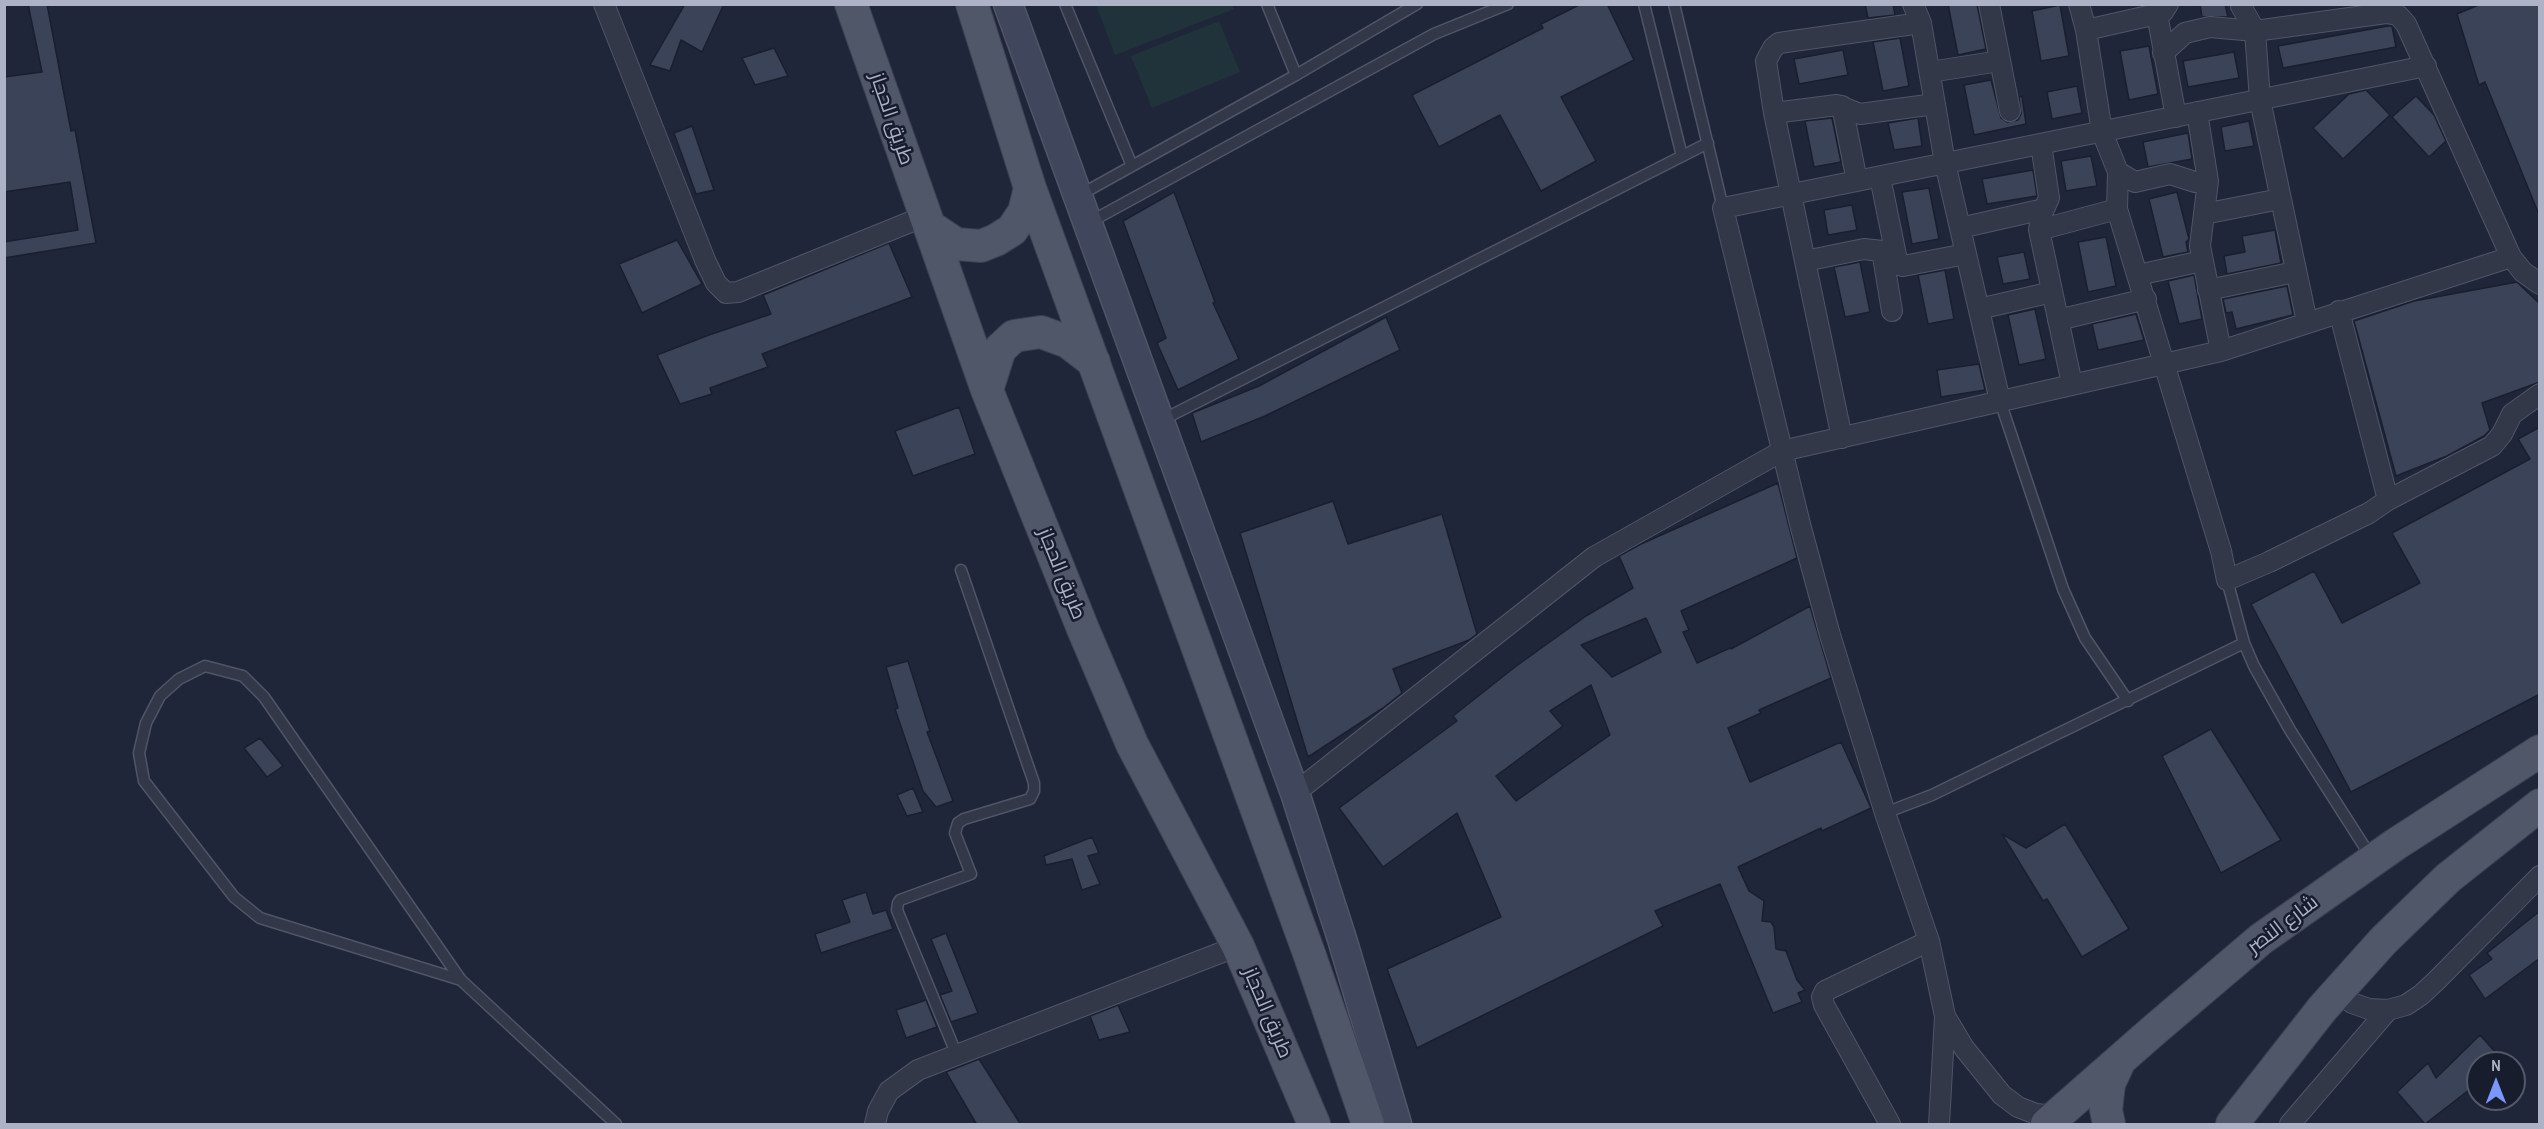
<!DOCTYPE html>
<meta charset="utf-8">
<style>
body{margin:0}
#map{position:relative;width:2544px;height:1129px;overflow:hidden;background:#1f2639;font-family:"Archivo Narrow",sans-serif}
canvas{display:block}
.frame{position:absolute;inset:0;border:6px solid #adb2c6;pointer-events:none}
.north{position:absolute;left:2466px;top:1051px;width:60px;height:60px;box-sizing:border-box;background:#181d2d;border:2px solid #54596a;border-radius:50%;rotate:0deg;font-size:16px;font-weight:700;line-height:24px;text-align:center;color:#adb2c6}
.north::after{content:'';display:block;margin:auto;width:21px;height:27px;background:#7a97fd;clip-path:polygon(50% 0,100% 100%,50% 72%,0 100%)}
</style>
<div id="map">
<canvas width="2544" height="1129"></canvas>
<div class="frame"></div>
<div class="north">N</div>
</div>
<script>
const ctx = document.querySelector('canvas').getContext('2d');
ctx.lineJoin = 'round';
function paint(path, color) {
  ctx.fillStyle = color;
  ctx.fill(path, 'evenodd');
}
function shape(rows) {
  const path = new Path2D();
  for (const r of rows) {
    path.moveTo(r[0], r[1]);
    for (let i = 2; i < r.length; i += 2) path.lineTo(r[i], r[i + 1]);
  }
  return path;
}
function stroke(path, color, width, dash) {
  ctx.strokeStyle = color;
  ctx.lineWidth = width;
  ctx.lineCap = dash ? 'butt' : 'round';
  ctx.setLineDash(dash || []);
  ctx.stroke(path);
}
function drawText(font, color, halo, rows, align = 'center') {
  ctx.font = font + ' "Archivo Narrow",Cairo,sans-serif';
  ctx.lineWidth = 5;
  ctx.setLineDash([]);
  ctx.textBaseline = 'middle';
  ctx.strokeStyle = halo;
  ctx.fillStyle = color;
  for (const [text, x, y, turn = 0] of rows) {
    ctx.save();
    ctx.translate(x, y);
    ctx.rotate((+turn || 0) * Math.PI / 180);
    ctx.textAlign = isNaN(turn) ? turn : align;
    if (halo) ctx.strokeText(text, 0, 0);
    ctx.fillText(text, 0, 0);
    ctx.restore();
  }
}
paint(shape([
 [1232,4,1234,9,1115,55,1096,5],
 [1219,21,1240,72,1152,108,1131,56]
]), '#21333a');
const building = shape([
 [28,4,47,4,71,131,75,130,96,243,4,258,4,242,78,230,70,182,4,192,4,77,42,72,28,4],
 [685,4,724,4,702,52,681,40,670,71,650,65,685,4],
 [1581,4,1607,4,1634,60,1561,97,1596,161,1541,191,1500,115,1439,147,1412,95,1543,28,1541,24,1581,4],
 [1865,4,1893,4,1895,15,1868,18,1865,4],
 [1948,4,1977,4,1986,49,1958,55,1948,4],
 [2200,4,2225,4,2228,17,2202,17,2200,4],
 [2481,4,2540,4,2540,217,2485,82,2479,85,2457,14,2481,4],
 [2060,5,2069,56,2041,61,2032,11,2060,5],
 [2388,26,2392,26,2396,47,2283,68,2278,46,2388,26],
 [1900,38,1909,86,1883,91,1873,42,1900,38],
 [2149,46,2158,94,2129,100,2120,51,2149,46],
 [774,48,788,76,755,85,742,58,774,48],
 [1843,50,1848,75,1799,84,1794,59,1843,50],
 [2234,52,2239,78,2188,87,2183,61,2234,52],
 [1991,80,2001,118,2007,122,2018,120,2021,114,2019,97,2022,96,2026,124,1974,135,1964,85,1991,80],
 [2077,86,2082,113,2052,119,2047,92,2077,86],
 [2366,90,2390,115,2343,159,2313,128,2349,94,2366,90],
 [2416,96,2434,115,2446,141,2429,157,2392,117,2416,96],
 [1832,118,1841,162,1814,167,1805,121,1832,118],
 [1918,118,1922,146,1894,150,1888,123,1918,118],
 [2249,121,2254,146,2225,151,2221,127,2249,121],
 [692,126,714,190,696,194,674,133,692,126],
 [2188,133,2192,159,2148,167,2143,142,2188,133],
 [2091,156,2097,186,2066,191,2061,161,2091,156],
 [2033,170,2037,196,1987,204,1982,179,2033,170],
 [1929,188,1939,239,1912,244,1902,192,1929,188],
 [1174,192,1215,302,1213,303,1239,359,1178,390,1157,343,1166,338,1123,221,1174,192],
 [2177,192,2189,239,2186,242,2188,252,2163,257,2149,199,2177,192],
 [1852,205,1857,230,1828,235,1824,210,1852,205],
 [2275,230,2281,263,2227,274,2224,256,2245,252,2242,236,2275,230],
 [2106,237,2116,286,2088,292,2078,242,2106,237],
 [677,240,702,284,642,313,619,264,677,240],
 [889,243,912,297,762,354,768,367,710,388,712,394,680,404,657,355,709,335,771,314,763,295,889,243],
 [2024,252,2030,279,2003,284,1997,257,2024,252],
 [1860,262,1870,312,1845,317,1834,267,1860,262],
 [1945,270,1954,319,1928,324,1918,275,1945,270],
 [2194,275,2202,319,2179,324,2168,281,2194,275],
 [2517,282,2540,304,2540,382,2482,403,2490,430,2484,436,2447,456,2396,476,2354,321,2414,301,2517,282],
 [2287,286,2293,315,2236,329,2232,312,2226,313,2223,299,2287,286],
 [2035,309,2046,359,2019,365,2008,315,2035,309],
 [2136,314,2144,340,2098,350,2092,324,2136,314],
 [1386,317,1400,350,1265,416,1201,442,1192,413,1259,386,1386,317],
 [1979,364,1985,390,1941,397,1937,370,1979,364],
 [959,407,975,454,913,476,895,431,959,407],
 [2540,427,2540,694,2351,792,2251,604,2314,571,2342,623,2420,583,2392,533,2530,459,2518,439,2540,427],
 [1778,483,1797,558,1681,611,1689,630,1683,632,1697,663,1730,648,1731,649,1810,606,1831,678,1759,710,1761,713,1728,728,1750,782,1841,742,1871,808,1822,831,1821,828,1738,867,1749,891,1764,901,1762,921,1771,922,1774,927,1776,949,1786,951,1797,980,1805,990,1798,993,1802,1002,1773,1013,1720,884,1655,911,1663,926,1417,1048,1387,969,1501,917,1457,813,1383,867,1339,808,1457,721,1453,716,1515,667,1586,616,1633,588,1619,556,1641,544,1778,483],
 [1646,618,1661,652,1612,677,1581,645,1646,618],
 [1591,685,1610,735,1516,801,1496,776,1563,726,1550,711,1591,685],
 [1333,501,1348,544,1442,514,1477,634,1469,640,1393,669,1402,693,1383,708,1308,757,1240,533,1333,501],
 [908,661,930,731,927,732,953,801,936,807,923,791,895,709,898,708,886,667,908,661],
 [2211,729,2281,840,2221,873,2162,756,2211,729],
 [260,738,283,766,267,777,244,748,260,738],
 [913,788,923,812,907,816,897,795,913,788],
 [2065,824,2129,929,2082,957,2047,899,2043,901,2002,834,2026,848,2065,824],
 [1092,837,1099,853,1088,856,1100,884,1082,890,1072,859,1046,865,1044,856,1092,837],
 [866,892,873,914,886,910,893,929,821,953,815,934,850,922,842,900,866,892],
 [2540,911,2540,958,2485,999,2469,975,2492,959,2487,953,2540,911],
 [946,933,978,1013,951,1022,940,995,952,991,931,939,946,933],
 [926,1000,937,1027,906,1038,896,1010,926,1000],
 [1118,1005,1130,1032,1099,1040,1090,1016,1118,1005],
 [2480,1035,2505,1063,2478,1063,2478,1083,2425,1124,2397,1092,2428,1063,2436,1078,2480,1035],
 [979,1059,1021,1125,977,1125,946,1072,979,1059]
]);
paint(building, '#3b4359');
stroke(building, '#1a1f2f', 1.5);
const service = shape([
 [1065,4,1132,166],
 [1267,4,1296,75],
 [1644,4,1682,156],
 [1674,4,1723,208],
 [1078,196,1296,75,1417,4],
 [1088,223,1434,34,1508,4],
 [2000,401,2063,589,2085,638,2128,701],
 [1160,421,1708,143],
 [2227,580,2244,643,2254,666,2290,730,2371,857],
 [1885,813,1932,795,2244,643],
 [461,980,260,918,234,897,144,781,139,753,146,723,160,696,179,679,205,666,243,676,264,697,461,980,616,1124],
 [956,1053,897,910,898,903,900,900,971,874,955,833,958,823,964,819,1030,799,1034,791,1034,783,961,570]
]);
const minor = shape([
 [604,4,705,260,716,283,726,293,738,292,925,216],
 [1913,4,1921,23,1945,163,2000,401],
 [1989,4,2010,111],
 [2079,4,2086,30,2102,132,2118,172,2117,209,2221,551,2227,580,2269,562,2369,513,2388,500,2492,446,2502,434,2512,414,2540,394],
 [2168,4,2163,12,2157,14,2176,117],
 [2241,6,2255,31,2260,100,2307,322],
 [2086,30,2157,14],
 [2163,53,2185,33,2210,27,2255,31,2386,13,2398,15,2406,24,2511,257,2523,272,2540,284],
 [1930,72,2000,61],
 [1842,106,1857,181],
 [2197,112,2208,181,2200,246,2221,351],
 [1774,113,1837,105,1860,114,1935,104],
 [2041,144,2049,198,2041,216,2039,230,2072,384],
 [2118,172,2135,182,2170,174,2195,182,2208,181],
 [1880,177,1898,265],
 [2204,214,2280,199],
 [1960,228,2044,209],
 [2039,230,2117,209],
 [1882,251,1892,311],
 [1805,261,1864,249,1882,251,1894,263,1903,266,1966,254],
 [2138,275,2202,261],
 [2208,290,2295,272],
 [1979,309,2052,292],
 [2339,311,2388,500],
 [2058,320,2146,299],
 [1842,438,1774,113,1766,61,1773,48,1779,43,1921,23],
 [1295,793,1594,557,1782,451,2221,351,2511,257],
 [2337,992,2352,1003,2369,1009,2388,1010,2406,1005,2421,995,2436,981,2540,876],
 [1945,1016,1964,1048,2002,1095,2018,1107,2036,1114,2056,1116],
 [875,1124,878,1111,889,1091,918,1070,1238,946],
 [1890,1124,1824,1005,1822,997,1825,991,1929,941],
 [1939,1124,1945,1016,1929,941,1885,813,1830,635,1801,528,1723,208,2426,66],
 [2290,1124,2388,1010]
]);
const secondary = shape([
 [1008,4,1295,793,1342,939,1397,1124]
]);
const primary = shape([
 [851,4,987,390,1083,629,1132,744,1238,946,1314,1124],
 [972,4,1030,188,1310,956,1368,1124],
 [929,226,956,244,981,246,996,240,1012,230,1024,212,1030,188],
 [987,390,1000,349,1014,336,1041,332,1068,342,1094,362],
 [2047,1124,2153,1031,2261,939,2396,844,2540,751],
 [2109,1124,2106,1110,2109,1084,2120,1060],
 [2232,1124,2322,1009,2383,941,2448,878,2540,805]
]);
stroke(service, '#505567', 13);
stroke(minor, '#505567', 22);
stroke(secondary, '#505567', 31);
stroke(primary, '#3c4152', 34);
stroke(service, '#333849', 10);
stroke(minor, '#333849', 20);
stroke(secondary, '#40465c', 28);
stroke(primary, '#505769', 32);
drawText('20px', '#adb2c6', '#181d2d', [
 ["طريق الحجاز",891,119,71],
 ["طريق الحجاز",1061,574,68],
 ["شارع النصر",2283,925,-37],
 ["طريق الحجاز",1267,1013,67]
]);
</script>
